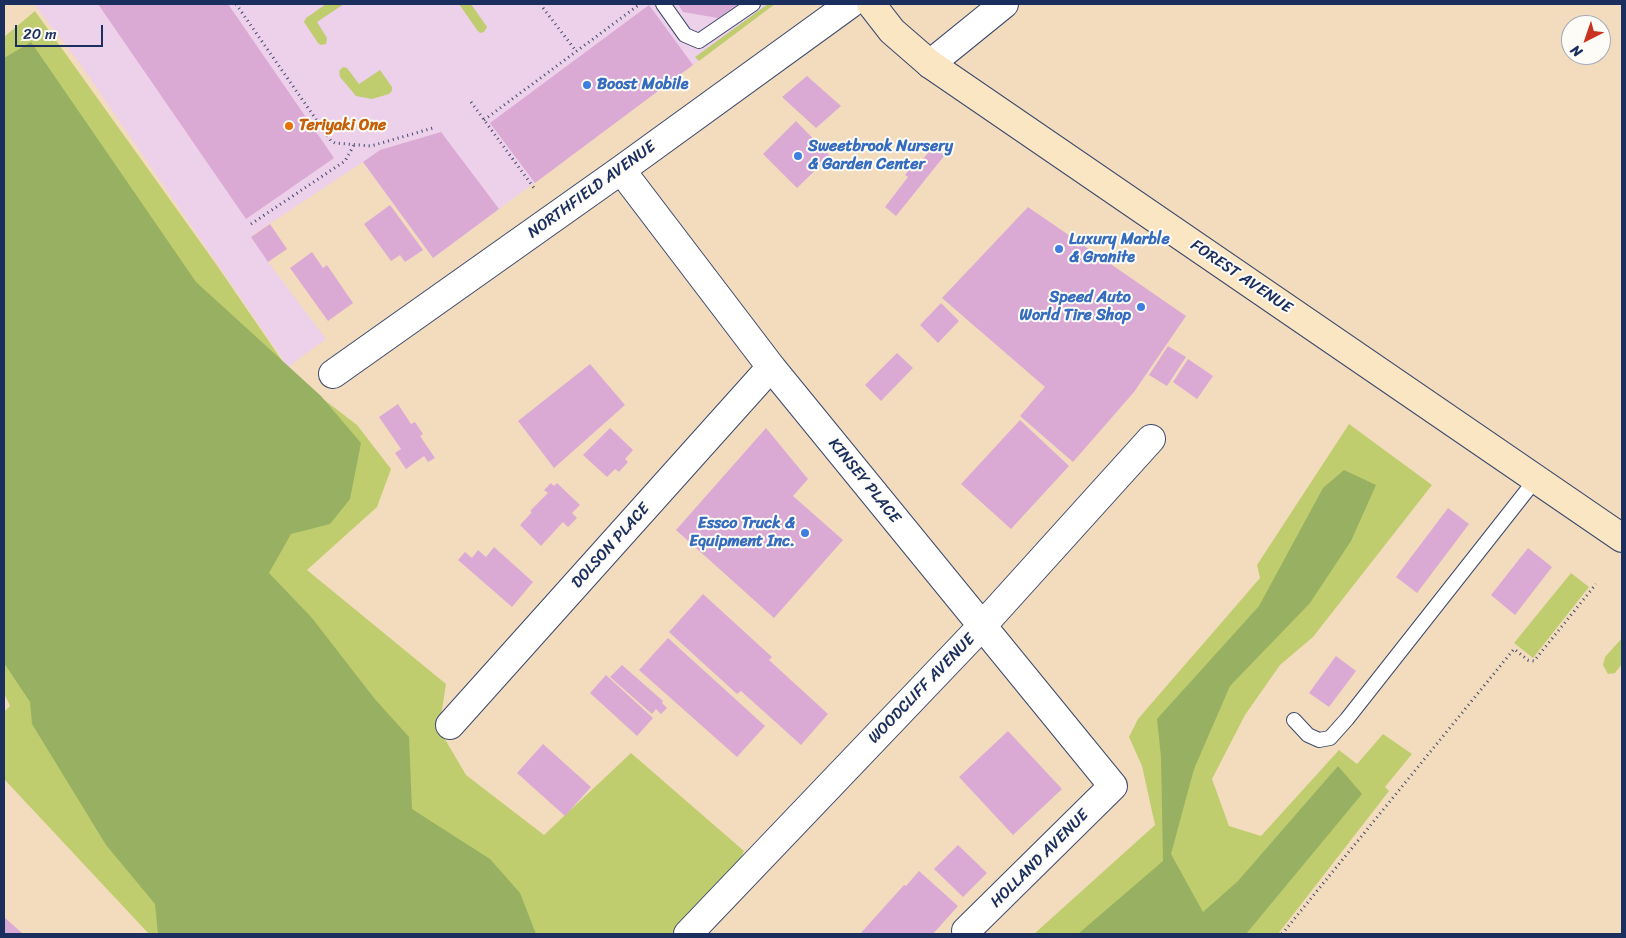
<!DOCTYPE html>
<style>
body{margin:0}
#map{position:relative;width:1626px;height:938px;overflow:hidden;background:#f3dcbd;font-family:Sriracha,sans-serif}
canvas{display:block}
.frame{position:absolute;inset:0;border:5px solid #1b2f5e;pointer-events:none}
.north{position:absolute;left:1561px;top:15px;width:50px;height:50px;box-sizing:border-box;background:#fdfcf7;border:1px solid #a3aaba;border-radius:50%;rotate:221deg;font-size:14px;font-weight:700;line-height:20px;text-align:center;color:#1b2f5e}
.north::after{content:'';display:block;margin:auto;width:18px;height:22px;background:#c8321e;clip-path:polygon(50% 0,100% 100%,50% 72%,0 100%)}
.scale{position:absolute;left:15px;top:25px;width:88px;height:22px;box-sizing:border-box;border:2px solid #1b2f5e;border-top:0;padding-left:6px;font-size:15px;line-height:18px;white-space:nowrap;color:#1b2f5e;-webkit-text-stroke:4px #fdfcf7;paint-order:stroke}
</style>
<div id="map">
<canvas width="1626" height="938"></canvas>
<div class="frame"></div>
<div class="north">N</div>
<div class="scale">20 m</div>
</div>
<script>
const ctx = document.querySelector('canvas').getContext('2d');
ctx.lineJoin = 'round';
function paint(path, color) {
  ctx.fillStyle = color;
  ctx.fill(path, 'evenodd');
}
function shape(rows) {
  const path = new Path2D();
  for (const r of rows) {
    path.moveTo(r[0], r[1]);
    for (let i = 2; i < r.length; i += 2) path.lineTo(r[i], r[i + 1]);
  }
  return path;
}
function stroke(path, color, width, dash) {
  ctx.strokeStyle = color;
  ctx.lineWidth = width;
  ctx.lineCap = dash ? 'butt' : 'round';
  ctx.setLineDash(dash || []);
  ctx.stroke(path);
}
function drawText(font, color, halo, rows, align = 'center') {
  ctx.font = font + ' Sriracha,sans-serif';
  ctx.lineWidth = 4;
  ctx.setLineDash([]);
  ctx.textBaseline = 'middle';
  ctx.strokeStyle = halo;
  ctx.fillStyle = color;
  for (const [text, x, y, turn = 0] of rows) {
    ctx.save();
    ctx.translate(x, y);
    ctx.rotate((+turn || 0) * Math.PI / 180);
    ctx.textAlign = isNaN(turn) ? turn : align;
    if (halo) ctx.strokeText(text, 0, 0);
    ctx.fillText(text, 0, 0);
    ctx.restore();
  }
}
paint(shape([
 [34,4,775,4,433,258,363,162,251,236,271,266,326,339,288,367,81,65]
]), '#edd0e9');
paint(shape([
 [326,4,344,4,317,22,327,38,326,44,321,45,318,43,304,22,306,18],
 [459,4,471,4,487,27,484,32,480,33,477,30],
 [768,4,775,4,699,61,695,57],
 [35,11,216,264,292,375,357,425,391,469,377,507,307,570,446,684,439,729,466,775,544,835,631,753,744,851,735,873,683,934,149,934,4,779,4,712,10,706,4,693,4,37],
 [343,67,347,68,359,84,380,70,392,87,392,91,389,94,372,99,356,96,340,77,339,71],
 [1349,424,1432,485,1313,637,1280,665,1245,715,1212,779,1229,826,1261,836,1339,750,1357,764,1383,734,1412,754,1385,787,1389,791,1278,934,1034,934,1155,825,1142,766,1129,737,1138,719,1260,578,1257,565],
 [1571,573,1589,587,1533,658,1514,643],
 [1622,638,1622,664,1615,673,1608,674,1603,665,1605,657]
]), '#c0cd6f');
paint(shape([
 [31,42,196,282,321,396,361,443,350,499,330,524,291,534,269,573,312,618,374,698,409,737,412,809,490,859,520,893,536,934,158,934,155,904,106,845,32,724,30,702,4,663,4,58],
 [1344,470,1376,485,1351,541,1310,603,1230,686,1194,769,1171,854,1203,912,1238,881,1338,766,1362,794,1246,934,1078,934,1163,861,1161,757,1157,719,1259,606,1323,488]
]), '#98b062');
paint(shape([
 [98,4,228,4,334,158,246,219],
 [678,4,738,4,718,18,683,12],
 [649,5,693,65,535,183,490,123],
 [807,76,841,106,816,128,782,97],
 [796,121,830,156,797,188,763,154],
 [441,132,499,209,433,258,363,162,380,150],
 [934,146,945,155,896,216,885,207,908,177,905,175,909,170,912,172],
 [390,205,423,250,405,262,400,255,391,261,364,224],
 [1028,207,1186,316,1134,392,1073,462,1020,416,1045,387,942,298],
 [270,224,287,249,268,262,251,237],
 [312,252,323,268,327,265,353,303,328,321,290,268],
 [941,303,959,321,938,343,920,325],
 [1168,346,1186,357,1167,386,1149,375],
 [897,353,913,368,881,401,865,385],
 [1188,359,1213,376,1197,399,1173,382],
 [590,364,625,405,554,468,518,421],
 [398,404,411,424,415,422,423,434,420,436,435,458,428,462,424,456,406,469,395,453,401,449,379,417],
 [1020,420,1069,466,1011,529,961,484],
 [610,428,633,450,625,459,628,462,619,472,615,469,607,477,583,455],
 [766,428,808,479,793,496,843,540,774,618,676,530],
 [551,483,554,486,557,483,580,505,572,513,577,518,568,527,563,522,541,546,520,525,532,512,530,511,548,493,544,490],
 [1448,508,1469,524,1417,593,1396,577],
 [494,547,533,582,512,607,458,560,465,552,472,558,478,550,486,557],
 [1528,548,1552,567,1515,615,1491,595],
 [703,594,772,657,769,660,828,714,801,745,741,691,737,694,669,632],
 [668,638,765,726,737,757,639,670],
 [1336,656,1356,671,1329,707,1309,693],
 [622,665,663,701,662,703,667,708,661,714,656,709,652,714,610,677],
 [606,675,653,718,637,736,590,693],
 [1008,731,1062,789,1013,835,959,777],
 [543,744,591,787,565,816,517,773],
 [958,845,987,873,963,897,934,869],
 [919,871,958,906,933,934,860,934,904,885,906,886],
 [4,917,22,933,20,934,4,934]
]), '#daaad4');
const service = shape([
 [663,4,685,35,699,41,753,4],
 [1294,720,1308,735,1319,740,1330,738,1347,719,1536,479]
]);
const minor = shape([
 [930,64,1004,4],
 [621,170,771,367,1113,786,966,931],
 [333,374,621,170,850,4],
 [450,725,771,367],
 [688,934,982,626,1151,439]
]);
const secondary = shape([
 [871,4,892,31,930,64,1622,538]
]);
stroke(service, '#3b496c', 16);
stroke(minor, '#3b496c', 30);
stroke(secondary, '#3b496c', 30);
stroke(shape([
 [236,4,331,141,335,143,371,146,433,128],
 [543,8,576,51],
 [471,102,534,188],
 [484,120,640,4],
 [251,224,345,161,354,145],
 [1282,934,1514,649,1528,660,1534,661,1596,584]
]), '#3b496c', 3, [1, 4]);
stroke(service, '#fff', 14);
stroke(minor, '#fff', 28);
stroke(secondary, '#fbe6c4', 28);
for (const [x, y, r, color] of [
 [587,85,5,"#3f7fe0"],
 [289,126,5,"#e8710a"],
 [798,156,5,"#3f7fe0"],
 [1059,249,5,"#3f7fe0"],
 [1141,307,5,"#3f7fe0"],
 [805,533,5,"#3f7fe0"]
]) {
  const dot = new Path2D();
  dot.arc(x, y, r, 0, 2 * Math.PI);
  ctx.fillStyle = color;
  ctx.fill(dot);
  stroke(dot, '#fdfcf7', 2);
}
drawText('bold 16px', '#366cbe', '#fdfcf7', [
 ["Boost Mobile",597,85],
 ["Sweetbrook Nursery",808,147],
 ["& Garden Center",808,165],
 ["Luxury Marble",1069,240],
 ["& Granite",1069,258],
 ["Speed Auto",1131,298,"right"],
 ["World Tire Shop",1131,316,"right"],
 ["Essco Truck &",795,524,"right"],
 ["Equipment Inc.",795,542,"right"]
], 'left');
drawText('bold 16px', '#c56008', '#fdfcf7', [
 ["Teriyaki One",299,126]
], 'left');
drawText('16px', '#1b2f5e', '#fdfcf7', [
 ["NORTHFIELD AVENUE",592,190,-36],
 ["FOREST AVENUE",1241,277,34],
 ["KINSEY PLACE",864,481,51],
 ["DOLSON PLACE",611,546,-48],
 ["WOODCLIFF AVENUE",922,689,-46],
 ["HOLLAND AVENUE",1040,859,-45]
]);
</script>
